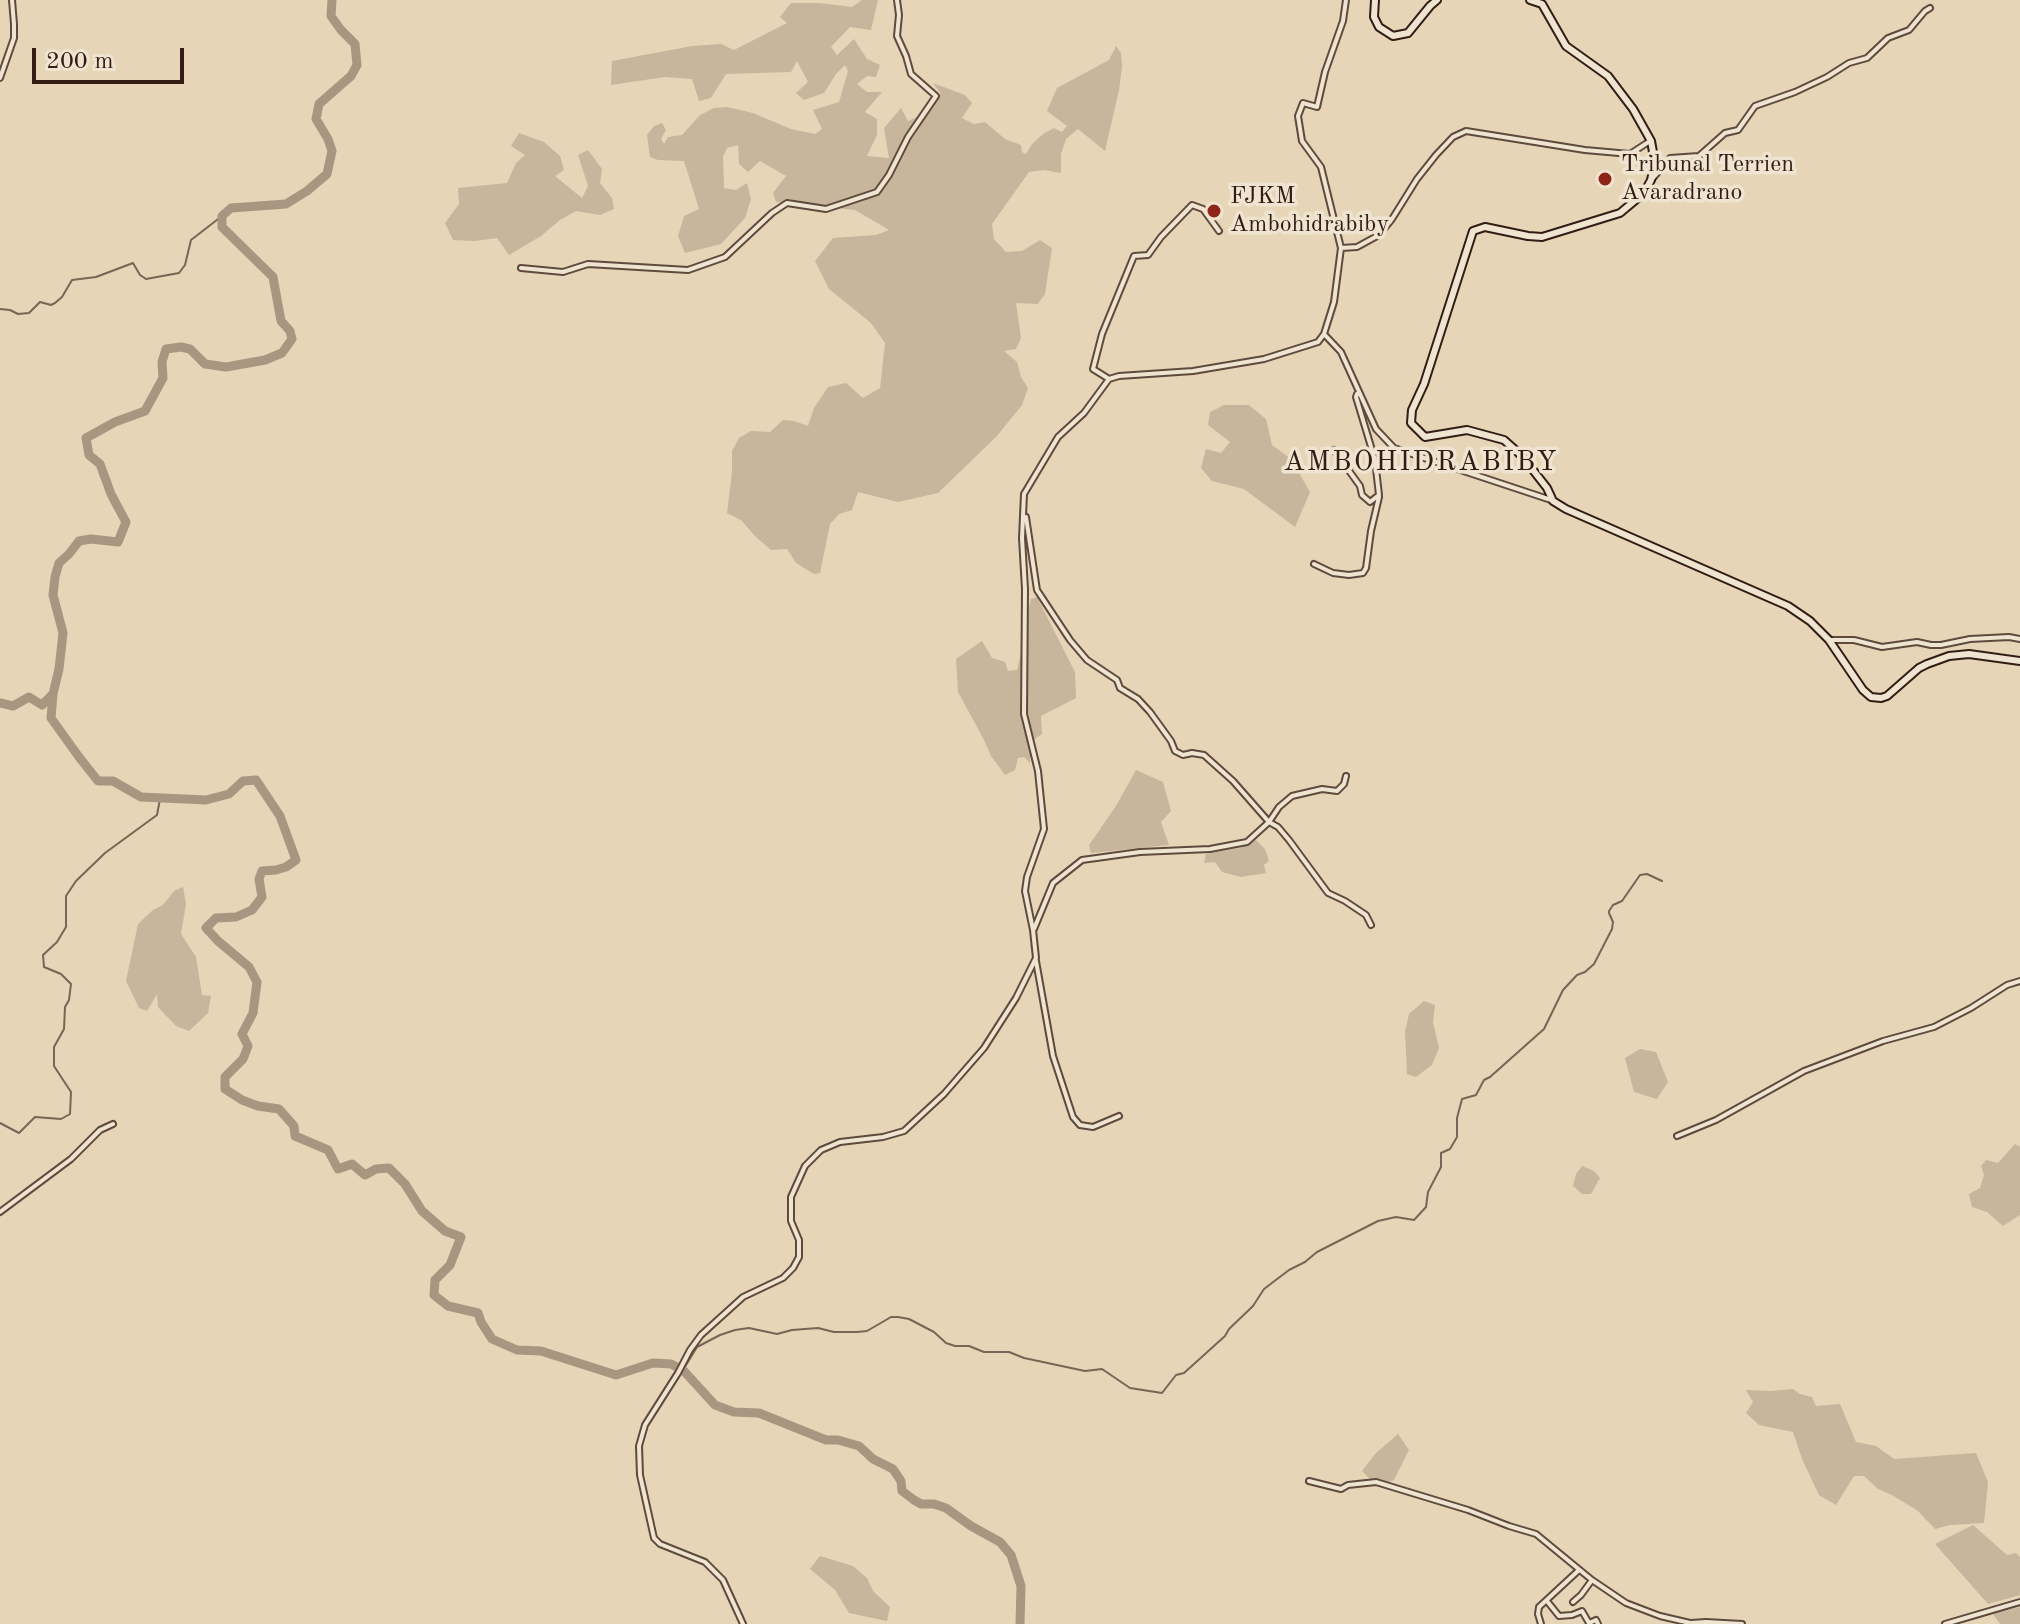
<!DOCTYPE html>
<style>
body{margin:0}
#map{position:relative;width:2020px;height:1624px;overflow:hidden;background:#e6d5b7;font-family:"Old Standard TT",serif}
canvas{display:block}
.scale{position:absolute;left:32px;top:48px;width:152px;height:36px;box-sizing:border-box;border:4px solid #321c14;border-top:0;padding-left:10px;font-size:24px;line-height:28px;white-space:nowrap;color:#321c14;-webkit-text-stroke:6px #efe4d0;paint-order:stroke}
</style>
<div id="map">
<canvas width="2020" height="1624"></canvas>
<div class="scale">200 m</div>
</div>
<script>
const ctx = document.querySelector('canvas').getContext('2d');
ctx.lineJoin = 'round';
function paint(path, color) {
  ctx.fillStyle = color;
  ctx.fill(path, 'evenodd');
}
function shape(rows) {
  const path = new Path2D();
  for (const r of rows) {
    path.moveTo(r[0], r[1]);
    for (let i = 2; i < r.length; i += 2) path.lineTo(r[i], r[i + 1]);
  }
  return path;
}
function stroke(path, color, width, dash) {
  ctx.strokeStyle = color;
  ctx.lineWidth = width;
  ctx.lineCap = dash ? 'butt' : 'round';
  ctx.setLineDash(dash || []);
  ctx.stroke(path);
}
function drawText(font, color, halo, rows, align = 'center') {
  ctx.font = font + ' "Old Standard TT",serif';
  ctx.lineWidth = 7;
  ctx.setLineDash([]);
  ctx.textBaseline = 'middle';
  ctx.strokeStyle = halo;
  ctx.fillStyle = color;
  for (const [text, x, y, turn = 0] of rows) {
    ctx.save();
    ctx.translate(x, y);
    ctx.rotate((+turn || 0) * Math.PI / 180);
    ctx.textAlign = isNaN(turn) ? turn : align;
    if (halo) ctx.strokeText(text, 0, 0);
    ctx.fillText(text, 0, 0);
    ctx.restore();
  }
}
paint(shape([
 [862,0,878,0,871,30,850,27,831,47,837,55,854,39,867,59,880,65,876,77,867,76,857,84,867,92,882,92,865,112,877,119,877,135,867,156,889,158,884,128,901,108,908,121,929,112,941,94,933,83,965,95,972,103,962,118,974,124,985,122,1005,139,1021,145,1022,152,1026,154,1032,144,1043,134,1054,128,1062,132,1067,126,1047,111,1057,88,1109,60,1116,46,1121,53,1122,67,1119,90,1105,151,1078,129,1066,139,1061,154,1061,173,1044,170,1029,172,992,224,994,239,1006,252,1022,251,1040,240,1052,248,1045,294,1038,304,1016,303,1021,338,1016,349,1004,351,1017,362,1021,377,1028,388,1022,405,997,436,938,493,898,502,858,492,852,510,839,514,830,524,820,573,814,574,796,563,787,549,771,550,756,537,741,520,727,513,732,472,732,451,739,438,751,431,770,432,783,420,794,421,808,426,814,408,828,387,846,383,863,398,880,388,885,343,871,323,829,289,815,261,833,238,876,235,889,230,855,210,776,202,773,193,786,176,760,161,748,172,739,164,738,145,727,148,723,157,724,188,736,190,747,183,751,199,745,218,721,244,685,253,678,236,684,216,699,209,684,161,658,160,650,157,647,135,654,126,662,123,666,130,661,139,664,144,668,137,682,135,700,115,714,108,727,107,753,113,791,129,815,134,822,129,813,110,839,102,848,71,845,65,836,74,824,93,804,100,796,93,808,82,797,61,791,72,726,74,711,98,699,101,692,79,665,77,611,85,612,61,692,46,721,44,734,50,787,23,780,17,791,3,819,3,852,7],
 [519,133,544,142,560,156,564,170,555,176,582,198,588,186,578,155,588,150,602,169,600,183,612,198,614,209,600,215,576,211,560,220,541,236,509,255,497,238,475,241,453,240,445,223,459,204,458,188,507,183,516,163,525,155,511,146],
 [1224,405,1249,405,1266,419,1272,445,1291,459,1310,492,1295,527,1244,489,1212,481,1201,468,1206,449,1221,453,1230,442,1208,425,1210,412],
 [1037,597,1075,672,1076,698,1041,716,1042,734,1032,741,1030,763,1024,757,1018,758,1015,770,1005,775,991,756,983,738,958,692,956,659,982,641,992,658,1005,662,1008,671,1017,670,1024,641,1026,619,1031,599],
 [1136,770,1163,782,1171,811,1161,822,1169,845,1091,853,1089,845,1116,806],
 [1256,840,1265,849,1269,861,1264,865,1266,873,1241,877,1222,872,1215,862,1204,863,1206,854,1240,848],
 [183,887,186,904,181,934,196,957,202,995,211,996,208,1013,189,1031,176,1026,158,1007,157,994,147,1011,139,1008,126,981,138,924,153,910,163,905,174,891],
 [1424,1001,1435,1005,1433,1022,1439,1048,1432,1065,1416,1077,1407,1074,1405,1032,1409,1014],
 [1640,1049,1656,1052,1668,1082,1657,1099,1634,1092,1625,1058],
 [2015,1144,2020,1147,2020,1215,2003,1226,1987,1212,1972,1207,1969,1194,1980,1188,1984,1175,1981,1166,1986,1160,1998,1163],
 [1582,1166,1594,1171,1600,1178,1591,1194,1582,1194,1573,1186,1576,1174],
 [1793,1389,1800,1394,1812,1397,1816,1406,1840,1404,1856,1442,1876,1446,1894,1459,1976,1453,1988,1482,1984,1523,1950,1525,1935,1529,1918,1511,1892,1495,1878,1489,1864,1476,1854,1476,1836,1505,1819,1495,1802,1459,1793,1432,1759,1425,1746,1413,1753,1402,1746,1390,1771,1391],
 [1398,1434,1409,1450,1394,1480,1386,1483,1370,1479,1362,1471,1375,1454],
 [1973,1525,2007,1555,2016,1553,2020,1557,2020,1595,1988,1604,1935,1544],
 [820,1556,853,1566,867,1578,873,1591,890,1607,887,1621,849,1613,835,1590,810,1569],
 [2020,1607,2020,1624,2000,1624,1993,1614]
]), '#c7b69b');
stroke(shape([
 [0,309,10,310,18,314,29,313,40,302,51,305,55,303,62,297,72,280,96,277,133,263,140,275,146,279,179,273,185,265,191,240,222,216],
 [0,1123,19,1133,35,1117,61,1119,70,1114,71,1092,54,1066,54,1047,64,1029,65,1007,69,1000,71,984,61,974,44,967,43,955,57,942,66,927,66,896,76,881,105,853,157,815,160,799],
 [683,1370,697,1347,720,1335,735,1330,749,1328,777,1334,792,1330,818,1328,834,1332,857,1332,867,1331,891,1317,898,1317,909,1319,934,1332,946,1343,955,1346,969,1346,984,1352,1009,1352,1024,1358,1085,1371,1102,1369,1130,1388,1162,1393,1176,1375,1184,1373,1225,1336,1229,1329,1253,1306,1264,1289,1289,1270,1305,1262,1317,1252,1378,1221,1396,1217,1414,1220,1426,1207,1428,1192,1441,1167,1441,1153,1450,1149,1457,1137,1457,1118,1462,1099,1476,1095,1484,1080,1490,1077,1544,1029,1563,990,1577,975,1585,972,1594,964,1612,929,1613,922,1609,913,1609,911,1613,905,1622,901,1640,875,1647,874,1662,881]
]), '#796555', 2);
stroke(shape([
 [332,0,331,16,341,30,355,44,357,65,351,76,319,104,316,119,328,139,332,151,327,174,307,191,286,204,231,208,222,216,222,227,273,277,281,321,290,331,292,339,282,353,265,360,226,367,205,364,190,349,181,347,166,349,162,362,163,378,145,411,115,422,86,438,89,455,100,464,111,494,126,522,118,542,91,539,79,541,69,554,59,563,55,577,53,595,63,633,59,669,53,694,51,718,79,757,98,781,113,781,141,797,206,800,229,794,243,781,256,780,280,816,296,860,286,867,276,870,262,871,259,879,262,897,252,910,236,917,216,918,206,928,218,941,249,967,257,982,253,1013,242,1034,248,1046,243,1059,225,1077,225,1089,242,1100,258,1106,279,1109,294,1126,295,1136,328,1150,338,1169,352,1164,365,1175,376,1169,389,1168,405,1184,422,1211,445,1231,461,1237,450,1265,435,1280,434,1295,448,1306,478,1313,481,1322,492,1339,517,1350,541,1351,616,1375,653,1363,671,1364,683,1370,715,1405,734,1412,759,1413,826,1440,838,1440,859,1446,873,1459,893,1469,901,1481,902,1491,914,1500,921,1504,934,1504,946,1508,971,1526,1000,1542,1011,1555,1021,1586,1020,1624],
 [0,703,13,706,29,697,42,705,53,694]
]), '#a99680', 9);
const minor = shape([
 [0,78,14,38,14,24,12,0],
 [1653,178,1670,158,1699,156,1725,133,1738,130,1755,106,1795,92,1827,77,1849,63,1867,58,1888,38,1909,30,1925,11,1930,8],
 [1341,248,1357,247,1379,235,1392,219,1417,179,1436,155,1453,137,1466,131,1585,150,1630,154,1650,141],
 [521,268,563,272,588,264,688,270,725,257,772,213,787,203,826,209,877,192,889,175,908,137,936,96,911,74,906,56,897,36,899,15,897,0],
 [1324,334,1341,352,1376,429,1394,448,1551,500],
 [1109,379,1093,369,1102,334,1134,256,1148,255,1161,237,1192,205,1203,209,1219,231],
 [1334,450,1360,486,1362,495,1370,502,1379,495,1375,460,1356,397,1357,394],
 [1026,517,1037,590,1070,640,1087,660,1117,680,1120,688,1138,699,1150,712,1171,741,1175,751,1183,755,1192,753,1204,755,1233,781,1269,822,1278,827,1289,840,1328,893,1345,901,1366,915,1371,925],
 [1314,564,1333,573,1349,575,1363,573,1366,568,1371,531,1379,497],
 [1831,640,1854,640,1882,647,1917,642,1931,645,1941,645,1970,639,2009,637,2020,639],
 [1034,929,1053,883,1082,860,1140,852,1210,849,1247,842,1269,822,1279,807,1292,796,1322,789,1337,791,1344,784,1346,776],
 [1036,961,1053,1056,1073,1117,1080,1125,1093,1127,1119,1116],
 [1677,1136,1716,1120,1804,1071,1883,1041,1934,1027,1971,1008,2007,985,2020,981],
 [0,1212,71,1159,100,1130,113,1124],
 [1309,1481,1341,1489,1348,1485,1376,1482,1468,1510,1509,1526,1536,1534,1592,1580,1626,1603,1660,1616,1690,1623],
 [1547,1601,1559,1616,1572,1615,1582,1611,1589,1623,1596,1620,1598,1624],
 [1573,1602,1581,1595,1592,1580],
 [1691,1623,1706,1622,1742,1624],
 [743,1624,723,1580,705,1562,660,1544,654,1538,640,1475,639,1446,645,1425,678,1373,690,1350,701,1335,743,1297,783,1278,793,1268,799,1257,799,1240,791,1221,791,1197,805,1166,821,1150,840,1142,883,1137,904,1131,944,1094,984,1048,1016,998,1036,958,1033,930,1025,891,1027,877,1044,829,1038,771,1024,714,1025,589,1022,538,1024,494,1058,437,1084,413,1109,379,1119,376,1193,371,1264,359,1318,342,1324,334,1334,302,1341,248,1321,167,1302,141,1298,116,1303,103,1317,107,1325,72,1343,21,1346,0],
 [1541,1624,1538,1614,1539,1607,1579,1570],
 [1945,1624,2020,1602]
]);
const secondary = shape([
 [1375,0,1374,17,1379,27,1393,36,1408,33,1430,6,1437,0],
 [1530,0,1542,4,1566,46,1608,76,1633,109,1651,141,1655,163,1651,180,1644,193,1620,213,1542,237,1528,236,1485,227,1473,231,1424,384,1412,410,1411,423,1425,437,1467,430,1504,440,1522,456,1547,488,1553,501,1566,509,1788,606,1810,621,1829,640,1863,690,1871,697,1881,698,1887,696,1919,668,1927,664,1949,656,1969,654,2020,661]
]);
stroke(minor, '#5f4a3d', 8);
stroke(secondary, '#321c14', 10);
stroke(minor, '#efe4d0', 4);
stroke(secondary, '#efe4d0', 6);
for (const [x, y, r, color] of [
 [1605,179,8,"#8f2418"],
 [1214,211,8,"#8f2418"]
]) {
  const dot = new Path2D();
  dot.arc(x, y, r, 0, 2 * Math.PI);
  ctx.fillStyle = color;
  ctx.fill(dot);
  stroke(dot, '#efe4d0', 3);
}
drawText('24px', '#321c14', '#efe4d0', [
 ["Tribunal Terrien",1621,165],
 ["Avaradrano",1621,193],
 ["FJKM",1230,197],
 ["Ambohidrabiby",1230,225]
], 'left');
ctx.letterSpacing = '2px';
drawText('28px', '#321c14', '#efe4d0', [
 ["AMBOHIDRABIBY",1421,463]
]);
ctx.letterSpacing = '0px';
</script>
